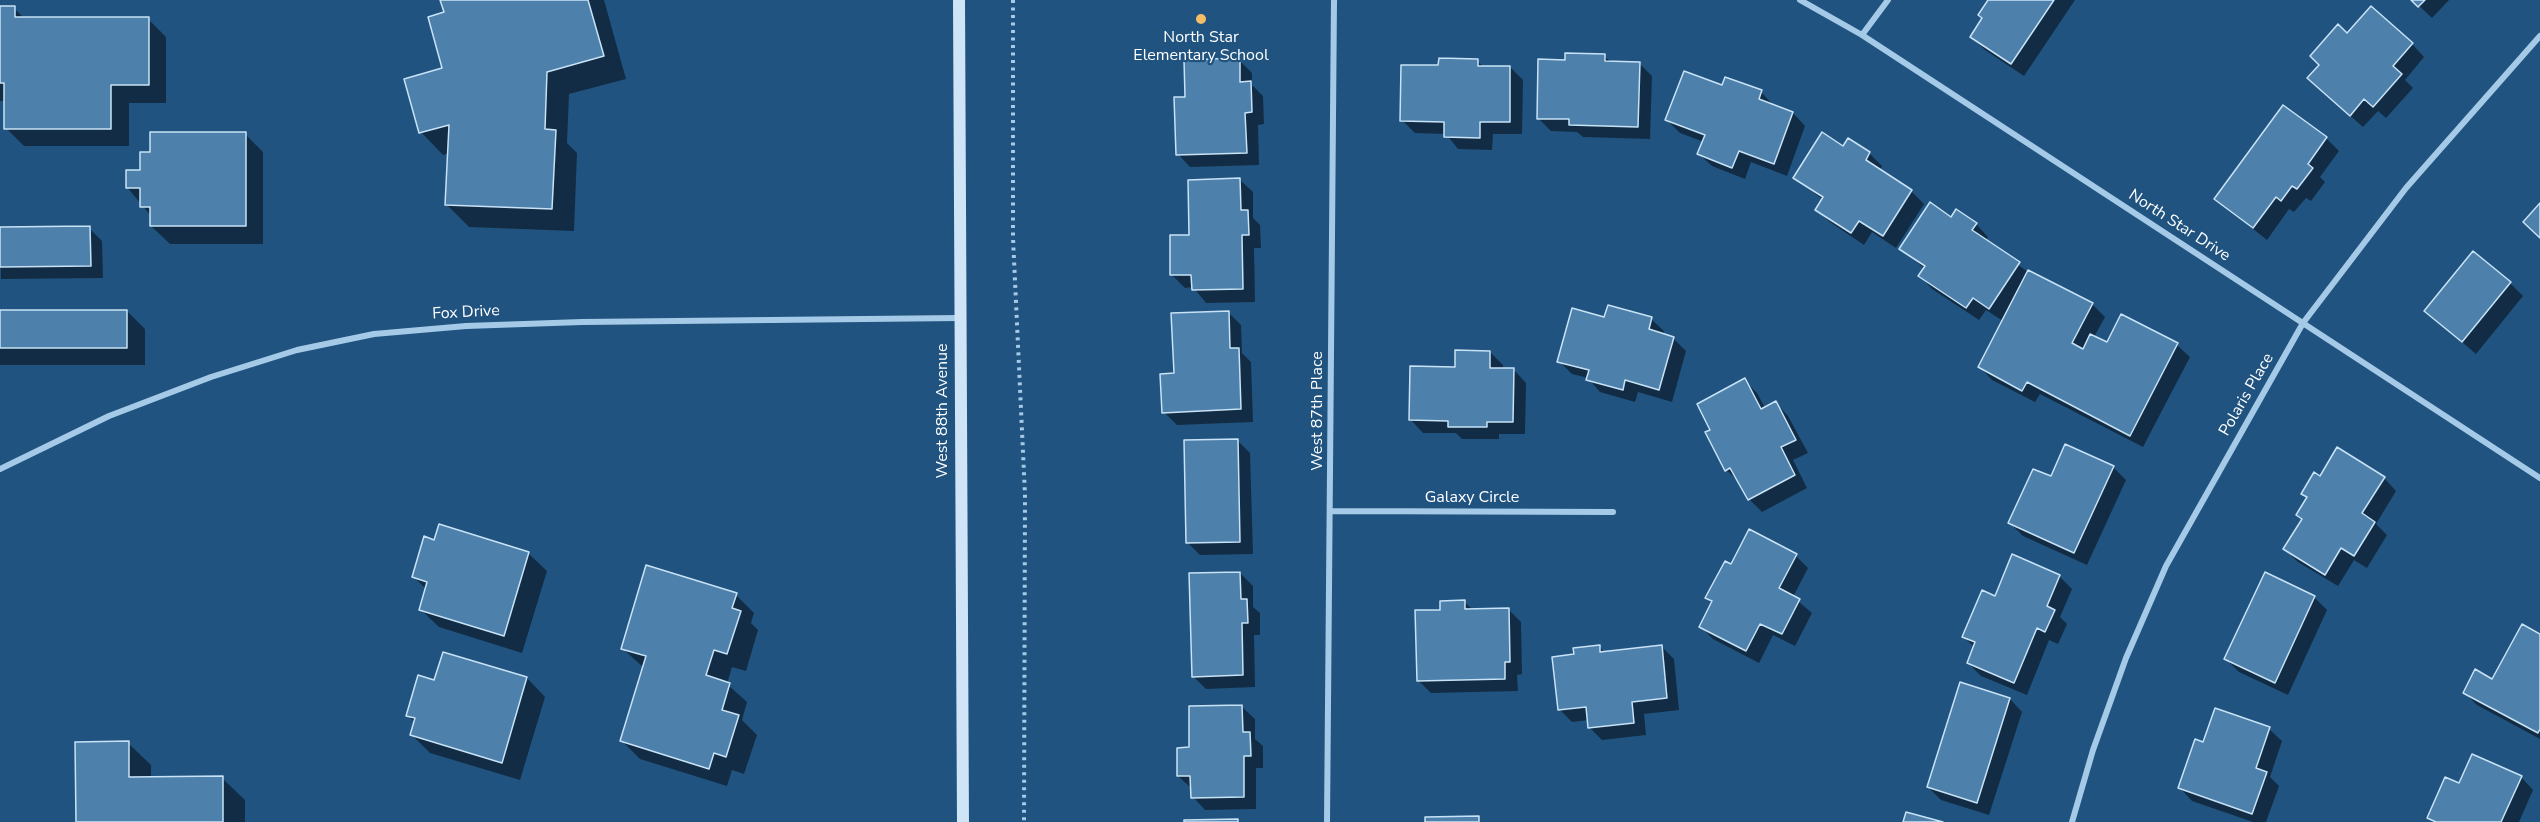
<!DOCTYPE html>
<style>
body{margin:0}
canvas{display:block;background:#20537f}
</style>
<canvas width="2540" height="822"></canvas>
<script>
const ctx = document.querySelector('canvas').getContext('2d');
ctx.lineJoin = 'round';
function paint(path, color) {
  ctx.fillStyle = color;
  ctx.fill(path, 'evenodd');
}
function shape(rows) {
  const path = new Path2D();
  for (const r of rows) {
    path.moveTo(r[0], r[1]);
    for (let i = 2; i < r.length; i += 2) path.lineTo(r[i], r[i + 1]);
  }
  return path;
}
function stroke(path, color, width, dash) {
  ctx.strokeStyle = color;
  ctx.lineWidth = width;
  ctx.lineCap = dash ? 'butt' : 'round';
  ctx.setLineDash(dash || []);
  ctx.stroke(path);
}
function drawText(font, color, halo, rows, align = 'center') {
  ctx.font = font + ' "Nunito Sans",sans-serif';
  ctx.lineWidth = 4.5;
  ctx.setLineDash([]);
  ctx.textBaseline = 'middle';
  ctx.strokeStyle = halo;
  ctx.fillStyle = color;
  for (const [text, x, y, turn = 0] of rows) {
    ctx.save();
    ctx.translate(x, y);
    ctx.rotate((+turn || 0) * Math.PI / 180);
    ctx.textAlign = isNaN(turn) ? turn : align;
    if (halo) ctx.strokeText(text, 0, 0);
    ctx.fillText(text, 0, 0);
    ctx.restore();
  }
}
paint(shape([
 [442,0,604,0,626,79,569,94,567,143,577,153,574,231,469,227,446,204,449,153,443,155,421,132,444,69,445,13],
 [1990,0,2075,0,2024,76,1985,50,1972,37,1984,19],
 [2413,0,2449,0,2432,18],
 [0,8,14,8,25,19,148,19,166,37,166,103,129,103,129,146,24,146,6,128,6,101,0,101],
 [2347,35,2412,44,2424,57,2405,80,2413,88,2386,118,2378,111,2363,127,2322,91],
 [1604,56,1611,62,1639,63,1652,76,1650,139,1583,137,1577,132,1551,131,1538,118,1566,62],
 [1239,60,1252,73,1252,85,1263,96,1264,124,1258,125,1259,165,1190,167,1178,154,1186,98],
 [1477,61,1484,67,1510,67,1523,80,1522,134,1493,134,1492,150,1458,149,1446,134,1415,133,1402,120,1439,67],
 [1723,87,1761,92,1774,106,1793,113,1805,126,1787,176,1751,162,1745,179,1712,166,1699,154,1704,142,1680,133,1667,120],
 [2283,107,2326,138,2339,151,2320,177,2325,182,2311,201,2306,198,2294,212,2289,209,2267,240,2216,199],
 [245,134,263,152,263,244,170,244,151,226,151,216,127,187,141,172,151,153],
 [1849,140,1869,153,1882,166,1880,170,1911,191,1924,204,1896,248,1872,232,1864,245,1830,222,1817,210,1823,200,1795,177,1844,148],
 [1240,180,1253,192,1253,218,1260,225,1261,248,1254,248,1255,302,1206,303,1193,287,1185,288,1172,275,1191,236],
 [1951,219,1976,224,1988,237,1985,241,2028,272,2092,304,2105,317,2094,337,2107,344,2177,345,2190,357,2143,447,2040,394,2035,402,1992,380,1980,367,2003,321,1986,310,1979,320,1932,289,1920,276,1925,269,1901,249],
 [0,228,89,228,102,241,103,278,1,279],
 [2510,283,2523,296,2476,354,2426,311],
 [0,311,127,311,145,329,145,365,0,365],
 [1228,312,1241,325,1242,353,1251,362,1253,422,1177,425,1164,412,1175,375],
 [1605,319,1651,319,1664,331,1663,335,1673,338,1686,351,1672,402,1638,392,1635,402,1600,392,1588,378,1572,374,1559,361],
 [1490,352,1503,365,1503,370,1514,370,1526,383,1525,434,1499,434,1499,439,1462,439,1456,433,1423,433,1411,420,1456,369],
 [1744,380,1757,393,1765,408,1776,403,1788,416,1808,453,1793,460,1807,488,1762,512,1749,499,1740,482,1726,470,1712,430],
 [1237,440,1250,453,1253,554,1200,555,1188,543],
 [2113,467,2126,480,2087,565,2023,536,2010,523,2052,478],
 [2321,478,2384,478,2396,491,2376,524,2387,535,2367,568,2354,560,2338,586,2298,562,2285,549,2303,520,2298,515,2308,498,2303,493],
 [435,542,528,553,547,571,522,653,439,627,420,609,426,589,414,577],
 [1796,556,1808,568,1793,597,1812,613,1795,646,1773,635,1759,663,1713,639,1700,626,1712,603,1707,597,1732,566],
 [1240,573,1253,586,1253,607,1260,613,1260,635,1254,635,1255,687,1206,689,1193,676],
 [2059,576,2072,589,2060,617,2067,624,2058,644,2049,640,2027,695,1981,676,1968,663,1975,648,1964,637,1996,598],
 [736,595,754,613,751,623,758,630,746,671,732,667,727,684,747,702,742,720,757,735,744,774,732,770,727,786,640,759,622,741,644,668,622,648],
 [2314,597,2327,610,2288,695,2239,672,2226,659],
 [1464,601,1473,610,1508,609,1521,622,1522,674,1517,675,1518,691,1431,693,1418,680,1441,611],
 [2540,636,2540,739,2477,705,2465,693,2493,681],
 [1599,646,1605,653,1661,646,1674,659,1679,710,1644,714,1646,735,1602,740,1589,727,1589,720,1572,722,1559,709,1575,656],
 [444,654,527,678,545,697,520,780,430,753,412,735,415,723,408,715,435,682],
 [2010,699,2022,712,1989,815,1941,800,1928,787],
 [1242,707,1255,719,1255,739,1263,746,1263,768,1256,768,1256,809,1205,810,1193,797,1191,788,1178,776,1191,749],
 [2269,729,2282,741,2270,777,2279,786,2266,822,2253,822,2192,801,2180,788,2204,744],
 [128,743,151,765,151,778,222,778,245,800,245,822,77,822],
 [2521,777,2533,790,2519,822,2434,822,2429,817,2460,785]
]), '#0007');
const building = shape([
 [440,0,588,0,604,56,547,72,545,129,556,130,552,209,445,205,449,125,419,133,404,79,442,68,428,17,444,12,440,0],
 [1988,0,2054,0,2011,64,1970,37,1982,18,1978,15,1988,0],
 [2411,0,2425,0,2418,7,2411,0],
 [0,6,15,6,15,17,149,17,149,85,111,85,111,129,4,129,4,83,0,83,0,6],
 [2371,6,2413,43,2393,66,2402,74,2373,107,2364,99,2350,116,2307,78,2319,65,2310,56,2338,24,2347,33,2371,6],
 [1565,53,1605,54,1605,61,1640,62,1638,127,1569,125,1569,119,1537,119,1538,59,1565,60,1565,53],
 [1240,58,1240,82,1251,81,1252,112,1245,113,1247,153,1176,155,1174,97,1185,97,1184,60,1240,58],
 [1439,58,1478,59,1478,66,1510,66,1510,122,1480,122,1480,138,1444,137,1444,122,1400,121,1401,65,1438,65,1439,58],
 [1684,71,1722,85,1725,77,1762,90,1759,99,1793,112,1774,164,1739,151,1732,168,1697,154,1705,135,1665,120,1684,71],
 [2283,105,2327,137,2308,164,2313,168,2297,189,2292,186,2281,201,2276,197,2253,228,2214,199,2283,105],
 [150,132,246,132,246,226,150,226,150,207,140,207,140,188,126,188,126,170,140,170,140,152,150,152,150,132],
 [1822,132,1843,146,1848,138,1870,152,1866,160,1912,190,1883,236,1859,221,1851,233,1815,210,1823,197,1793,178,1822,132],
 [1240,178,1241,210,1248,210,1249,235,1242,235,1243,289,1192,290,1191,275,1170,275,1170,235,1189,235,1188,180,1240,178],
 [1930,202,1951,217,1956,209,1977,223,1972,230,2020,262,1989,309,1973,298,1966,308,1918,276,1925,266,1899,249,1930,202],
 [2540,203,2540,238,2523,222,2540,203],
 [90,226,91,266,0,267,0,227,90,226],
 [2473,251,2511,282,2462,342,2424,311,2473,251],
 [2028,270,2093,303,2072,343,2083,349,2090,334,2107,342,2121,314,2178,343,2130,436,2027,382,2022,391,1978,367,2028,270],
 [1608,305,1652,317,1649,329,1674,337,1659,390,1625,380,1623,390,1586,380,1589,370,1557,362,1572,308,1604,317,1608,305],
 [0,310,127,310,127,348,0,348,0,310],
 [1229,311,1230,348,1239,348,1241,409,1162,413,1160,374,1174,373,1171,313,1229,311],
 [1455,350,1490,351,1490,368,1514,368,1513,422,1487,422,1487,427,1448,427,1448,421,1409,420,1410,366,1455,367,1455,350],
 [1745,378,1761,409,1776,401,1796,440,1781,447,1795,475,1748,500,1730,468,1725,471,1705,432,1710,430,1697,404,1745,378],
 [1238,439,1240,542,1186,543,1184,440,1238,439],
 [2065,444,2114,466,2074,553,2008,523,2033,469,2051,476,2065,444],
 [2337,447,2385,477,2362,513,2375,522,2354,556,2341,548,2325,575,2283,549,2302,519,2296,515,2307,497,2301,494,2314,472,2320,476,2337,447],
 [439,524,529,552,504,636,419,610,427,582,412,577,424,536,434,540,439,524],
 [1749,529,1797,554,1779,588,1800,599,1782,634,1760,624,1746,651,1699,627,1712,601,1705,598,1725,561,1731,564,1749,529],
 [2012,554,2060,575,2047,606,2055,610,2045,632,2037,628,2014,683,1967,663,1975,642,1962,637,1982,590,1995,596,2012,554],
 [646,565,737,593,732,608,741,611,727,654,714,650,706,675,730,683,722,710,739,715,726,757,714,753,709,769,620,741,646,656,621,649,646,565],
 [1240,572,1241,599,1247,599,1248,623,1242,623,1243,675,1192,677,1189,573,1240,572],
 [2265,572,2315,596,2275,683,2224,659,2265,572],
 [1465,600,1465,609,1509,608,1510,662,1505,662,1505,679,1417,681,1415,610,1440,610,1440,601,1465,600],
 [2522,624,2540,634,2540,729,2538,733,2463,693,2475,669,2492,679,2522,624],
 [1600,645,1600,652,1662,645,1667,698,1632,702,1634,723,1588,728,1586,707,1558,710,1552,657,1574,654,1573,648,1600,645],
 [443,652,527,677,502,763,410,735,415,718,406,716,418,675,434,680,443,652],
 [1960,682,2010,698,1977,803,1927,787,1960,682],
 [1242,705,1243,732,1250,732,1251,756,1244,756,1244,797,1191,798,1190,776,1177,776,1177,748,1189,747,1189,706,1242,705],
 [2215,708,2270,727,2256,768,2267,772,2252,814,2178,788,2195,739,2203,742,2215,708],
 [129,741,129,777,223,776,223,822,76,822,75,742,129,741],
 [2472,754,2522,776,2501,822,2436,822,2427,818,2445,777,2459,783,2472,754],
 [1906,812,1943,822,1903,822,1906,812],
 [1479,816,1479,822,1425,822,1425,817,1479,816],
 [1238,819,1238,822,1184,822,1184,820,1238,819]
]);
paint(building, '#4d80ab');
stroke(building, '#c8e2f6', 1.5);
stroke(shape([
 [1013,0,1013,238,1025,495,1024,822]
]), '#a5cae7', 4, [3, 4.5]);
stroke(shape([
 [1800,0,1862,35,2540,478],
 [1862,35,1888,0],
 [0,469,109,416,211,377,297,350,374,334,466,326,582,322,959,318],
 [1331,511,1613,512],
 [1327,822,1334,0],
 [2072,822,2093,750,2126,658,2166,566,2303,323,2406,188,2540,36]
]), '#a5cae7', 6);
stroke(shape([
 [959,0,963,822]
]), '#cfe4f6', 12);
for (const [x, y, r, color] of [
 [1201,19,6,"#f5bd65"]
]) {
  const dot = new Path2D();
  dot.arc(x, y, r, 0, 2 * Math.PI);
  ctx.fillStyle = color;
  ctx.fill(dot);
  stroke(dot, '#20537f', 2);
}
drawText('16px', '#fff', '#20537f', [
 ["North Star",1201,38],
 ["Elementary School",1201,56]
]);
drawText('16px', '#fff', '#20537f', [
 ["North Star Drive",2179,226,33],
 ["Fox Drive",466,313,-3],
 ["Polaris Place",2247,395,-60],
 ["West 88th Avenue",943,411,-90],
 ["West 87th Place",1318,411,-90],
 ["Galaxy Circle",1472,498]
]);
</script>
